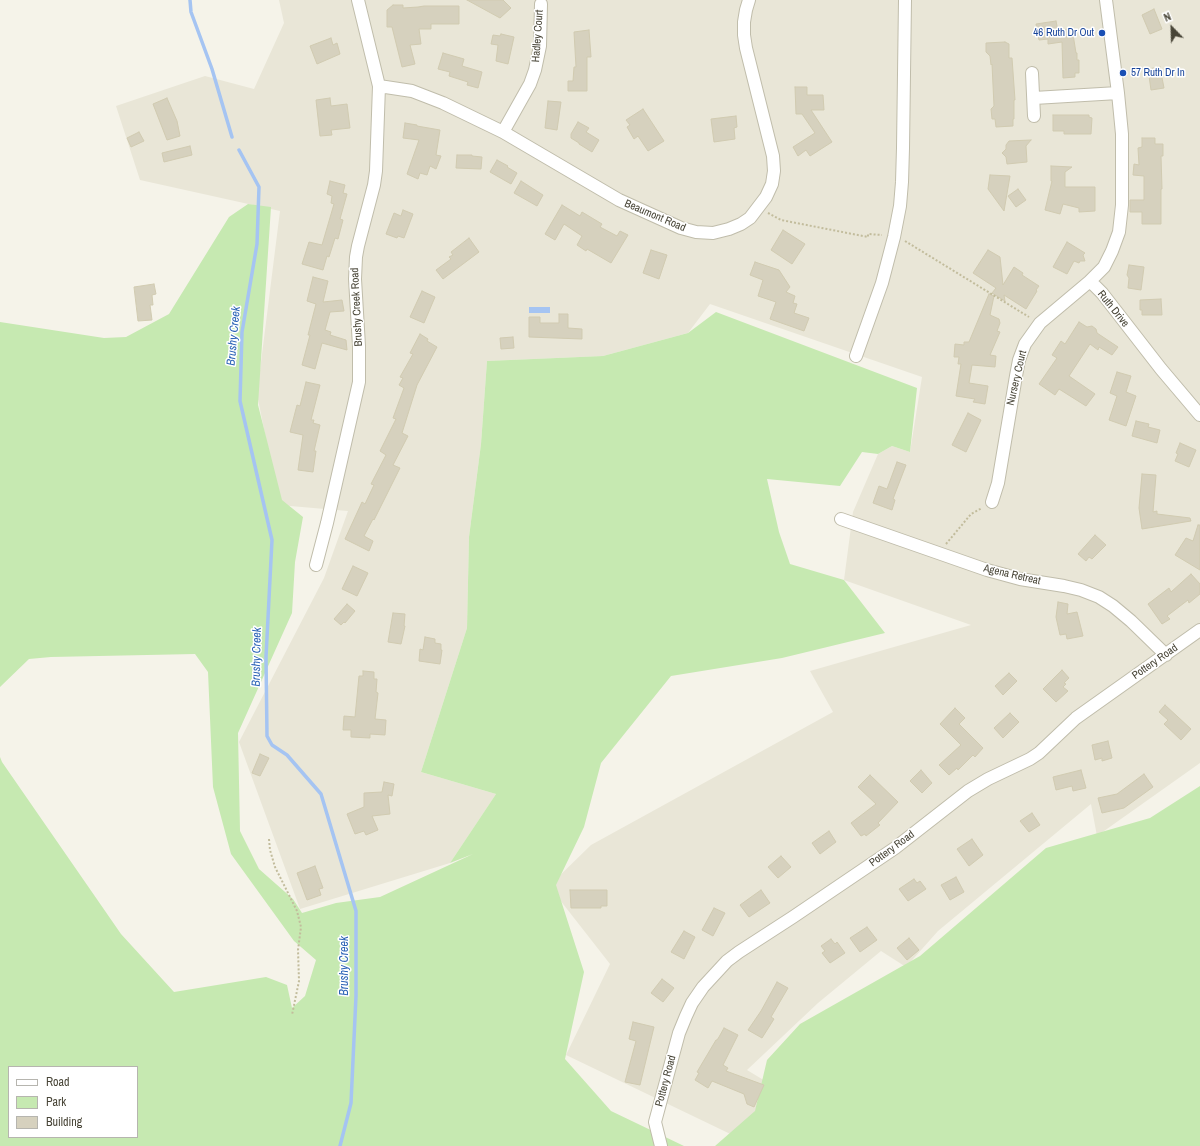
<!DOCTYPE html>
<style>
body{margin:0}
#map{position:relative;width:1200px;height:1146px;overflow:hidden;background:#f5f3e9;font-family:"Archivo Narrow",sans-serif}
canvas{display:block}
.legend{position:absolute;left:8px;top:1066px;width:130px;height:72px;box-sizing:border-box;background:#fff;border:1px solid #b6b5af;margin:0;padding:5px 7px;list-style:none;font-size:12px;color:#484537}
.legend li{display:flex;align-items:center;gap:8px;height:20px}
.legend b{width:20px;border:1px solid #b6b5af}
.north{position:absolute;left:1152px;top:8px;width:40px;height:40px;-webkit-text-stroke:3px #fff;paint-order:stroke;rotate:337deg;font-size:11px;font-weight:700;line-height:16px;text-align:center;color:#484537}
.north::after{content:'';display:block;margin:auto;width:14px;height:18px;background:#484537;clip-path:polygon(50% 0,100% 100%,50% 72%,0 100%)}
</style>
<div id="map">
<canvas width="1200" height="1146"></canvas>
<ul class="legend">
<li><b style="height:5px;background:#fff"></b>Road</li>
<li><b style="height:11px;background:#c6e9b1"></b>Park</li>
<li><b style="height:11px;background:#d6d1be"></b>Building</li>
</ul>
<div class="north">N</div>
</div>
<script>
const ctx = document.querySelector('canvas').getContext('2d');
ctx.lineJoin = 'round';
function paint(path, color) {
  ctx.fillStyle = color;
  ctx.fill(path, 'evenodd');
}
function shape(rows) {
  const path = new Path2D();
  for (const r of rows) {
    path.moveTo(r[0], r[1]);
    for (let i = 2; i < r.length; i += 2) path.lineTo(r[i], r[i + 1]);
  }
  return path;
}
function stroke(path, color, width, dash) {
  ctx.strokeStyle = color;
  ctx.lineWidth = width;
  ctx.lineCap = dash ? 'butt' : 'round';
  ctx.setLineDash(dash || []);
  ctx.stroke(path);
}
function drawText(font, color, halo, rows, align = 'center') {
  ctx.font = font + ' "Archivo Narrow",sans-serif';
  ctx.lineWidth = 3;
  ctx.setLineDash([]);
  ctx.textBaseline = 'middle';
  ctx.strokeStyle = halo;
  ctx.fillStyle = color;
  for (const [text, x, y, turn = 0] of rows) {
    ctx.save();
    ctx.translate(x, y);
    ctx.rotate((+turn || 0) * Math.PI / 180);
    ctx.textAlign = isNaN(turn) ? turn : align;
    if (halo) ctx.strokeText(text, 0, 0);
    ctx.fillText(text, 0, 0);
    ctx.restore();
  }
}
paint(shape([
 [279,0,1200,0,1200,763,1097,836,1091,804,938,931,906,967,881,951,818,1003,747,1070,780,1090,747,1142,566,1055,610,964,549,886,591,845,833,712,810,671,971,625,844,580,853,512,878,454,892,446,910,452,922,377,710,304,688,333,603,356,487,361,481,444,469,537,467,628,421,772,496,794,450,863,300,909,239,742,324,578,348,511,279,505,257,394,280,211,140,180,116,106,205,76,254,89,284,23]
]), '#e9e6d7');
paint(shape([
 [248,204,271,207,258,405,282,500,303,517,295,562,292,613,238,733,240,831,259,869,293,899,302,913,336,903,380,897,473,854,450,863,496,794,421,772,467,628,469,537,481,444,487,361,603,356,688,333,716,312,917,388,910,452,892,446,878,454,862,452,840,486,767,479,779,532,790,564,844,580,885,633,782,658,671,676,601,763,584,827,556,885,584,972,565,1059,611,1111,684,1146,0,1146,0,757,2,762,121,934,174,992,266,977,287,985,292,1008,305,996,316,960,294,941,231,854,213,787,208,672,195,654,51,657,29,659,0,687,0,322,104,338,126,337,169,314,229,217],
 [9,1067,137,1067,137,1137,9,1137],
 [1200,786,1200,1146,715,1146,755,1111,767,1060,800,1024,920,956,1046,848,1150,818]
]), '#c6e9b1');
paint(shape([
 [529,307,550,307,550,313,529,313]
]), '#a5c4f2');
stroke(shape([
 [190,0,191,12,212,69,232,137],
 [239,150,259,187,257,244,242,332,240,401,272,540,266,657,267,736,272,745,287,755,321,794,356,911,356,996,351,1103,340,1146]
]), '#a5c4f2', 3.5);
const building = shape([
 [467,0,503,0,511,8,500,18,467,0],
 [393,5,403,5,403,8,418,7,424,6,459,6,459,24,431,24,431,29,419,29,421,44,410,45,415,64,402,67,392,27,387,27,387,10,393,5],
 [1154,9,1162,29,1150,34,1142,15,1154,9],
 [1056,21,1058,31,1072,28,1076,53,1077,53,1077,60,1079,60,1079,73,1075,73,1075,77,1063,78,1062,42,1048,44,1048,39,1039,40,1036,24,1056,21],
 [589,30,591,57,587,57,587,91,568,91,568,81,573,81,574,67,576,67,574,32,589,30],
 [501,34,514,37,508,64,496,61,498,45,491,44,493,35,500,36,501,34],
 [331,38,333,45,337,43,340,54,317,64,310,46,331,38],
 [1005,42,1009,44,1009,58,1012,58,1015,100,1014,100,1014,119,1013,119,1013,126,996,127,995,119,992,119,991,109,994,106,992,64,991,65,990,56,986,52,986,43,1005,42],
 [443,53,464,59,462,66,482,72,478,88,467,85,468,82,449,76,450,72,438,69,443,53],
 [1160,67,1164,88,1151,90,1148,69,1160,67],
 [795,87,807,87,807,95,823,95,824,110,811,110,832,142,810,156,806,150,798,156,793,147,815,133,802,114,796,114,795,87],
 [167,98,177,121,180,136,167,140,153,104,167,98],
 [330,98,331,106,347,104,350,128,331,130,332,135,320,136,316,100,330,98],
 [548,101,561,102,557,130,545,128,548,101],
 [643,109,664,141,648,151,638,136,634,139,627,127,630,125,626,120,643,109],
 [1053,115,1089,115,1089,117,1092,118,1091,134,1064,134,1064,131,1053,131,1053,115],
 [736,116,737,127,734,128,735,139,714,142,711,119,736,116],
 [578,122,589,128,586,132,599,140,592,152,579,144,579,143,571,138,571,134,578,122],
 [405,123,417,125,417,126,440,130,436,155,441,156,436,169,430,166,427,175,420,173,418,179,407,174,419,140,403,138,405,123],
 [139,132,144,141,131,147,127,138,139,132],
 [1142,138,1155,138,1155,144,1163,144,1163,156,1161,156,1162,189,1161,189,1161,224,1142,224,1142,212,1130,212,1130,200,1144,200,1144,176,1133,175,1134,164,1139,165,1138,148,1142,147,1142,138],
 [1031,140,1026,146,1027,162,1007,164,1006,157,1002,153,1006,149,1006,145,1009,141,1031,140],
 [190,146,192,155,164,162,162,153,190,146],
 [457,155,472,155,472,156,482,157,481,169,456,168,457,155],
 [497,160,508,166,507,167,517,173,511,184,490,172,497,160],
 [1051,166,1072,167,1065,172,1065,187,1095,187,1095,211,1079,212,1079,208,1063,204,1060,214,1045,210,1052,181,1051,181,1051,166],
 [990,175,1010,176,1004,211,988,189,990,175],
 [330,181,345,185,343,193,347,194,340,219,343,220,338,239,335,238,329,257,327,256,323,270,302,264,309,242,322,245,334,204,331,203,332,196,327,194,330,181],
 [521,181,543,195,537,206,514,193,521,181],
 [1018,189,1026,200,1016,207,1008,196,1018,189],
 [562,205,580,216,582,212,602,224,600,227,617,236,620,231,628,235,611,263,587,249,586,251,577,245,582,236,564,224,555,240,545,234,562,205],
 [403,210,413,214,404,238,398,236,397,238,386,234,394,213,401,216,403,210],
 [783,230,805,244,792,264,771,250,783,230],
 [469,238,479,252,443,279,436,270,451,259,449,257,453,255,451,252,469,238],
 [1067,242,1085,253,1083,255,1085,261,1080,261,1079,263,1074,261,1067,274,1053,267,1067,242],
 [651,250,667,255,659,279,643,273,651,250],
 [988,250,1000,257,1003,285,1014,267,1023,273,1022,275,1039,286,1036,290,1037,291,1026,309,1004,295,1005,301,992,293,996,288,973,273,988,250],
 [755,262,779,270,790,287,786,292,795,296,793,303,797,304,794,313,809,318,804,331,770,319,776,302,758,296,763,280,750,275,755,262],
 [1129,265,1144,267,1141,290,1128,288,1129,278,1127,275,1129,265],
 [313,277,328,281,323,302,342,300,344,311,330,312,325,330,331,332,330,335,346,340,347,350,322,343,315,369,302,365,310,335,308,335,316,304,307,301,313,277],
 [154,284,156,294,152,295,153,305,150,305,152,320,138,321,134,287,154,284],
 [422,291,435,297,424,323,410,317,422,291],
 [989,294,994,296,990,315,999,319,1000,323,997,331,1000,332,990,355,996,356,995,367,972,365,969,383,988,386,985,404,973,402,975,399,956,396,961,364,958,364,959,357,954,357,955,344,964,345,964,342,969,342,989,294],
 [1161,299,1162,315,1142,315,1142,310,1140,310,1140,300,1161,299],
 [559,314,568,314,568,328,582,329,582,339,529,337,529,317,540,317,540,323,559,323,559,314],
 [1079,322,1087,327,1092,326,1096,329,1097,333,1118,347,1112,355,1099,347,1098,350,1090,344,1069,376,1095,394,1086,406,1059,389,1055,395,1039,384,1057,358,1052,355,1061,341,1065,344,1079,322],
 [420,334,428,339,427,341,437,347,417,385,402,433,408,436,393,465,400,468,374,520,373,519,364,536,373,541,369,551,345,539,362,502,365,504,374,485,371,484,386,455,380,451,396,419,393,418,404,388,399,385,403,378,400,377,413,354,410,353,420,334],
 [513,337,514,348,501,349,500,338,513,337],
 [1117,372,1131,376,1126,392,1136,396,1126,426,1109,420,1117,396,1110,393,1117,372],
 [306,382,320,385,311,420,314,420,313,423,320,425,314,451,316,451,313,472,298,470,303,435,290,432,297,405,300,406,306,382],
 [968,413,981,420,966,452,952,445,968,413],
 [1136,421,1149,424,1148,427,1160,430,1157,443,1132,436,1136,421],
 [1180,443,1196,450,1189,467,1175,461,1178,454,1176,453,1180,443],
 [897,462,906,465,893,499,895,500,892,510,873,503,879,486,887,489,897,462],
 [1142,474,1156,475,1153,512,1157,511,1157,514,1190,518,1191,521,1142,529,1139,508,1142,474],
 [1198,525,1200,525,1200,570,1175,555,1186,538,1193,541,1198,525],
 [1095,535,1106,545,1092,559,1089,557,1086,561,1078,554,1095,535],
 [353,566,368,573,357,596,342,589,353,566],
 [1191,574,1200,584,1200,594,1189,603,1188,600,1167,616,1170,619,1162,624,1148,604,1169,588,1171,592,1191,574],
 [1058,602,1068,604,1067,614,1077,612,1083,636,1067,639,1066,634,1060,635,1056,617,1058,602],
 [347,604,355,611,345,623,344,622,341,625,334,619,347,604],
 [393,613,405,614,404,626,405,626,401,644,388,642,393,613],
 [425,637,435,639,435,643,441,644,441,650,442,650,440,664,419,661,420,649,423,650,425,637],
 [1062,670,1069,678,1064,683,1066,684,1063,687,1068,691,1056,702,1043,689,1062,670],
 [363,671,374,672,374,679,377,679,376,692,378,693,375,719,386,720,385,735,370,734,370,738,351,737,351,730,343,730,344,716,355,717,359,676,363,676,363,671],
 [1009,673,1017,681,1003,695,995,686,1009,673],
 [1165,705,1191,729,1181,740,1164,724,1168,720,1159,712,1165,705],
 [955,708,965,718,959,724,983,748,975,757,973,755,958,770,957,768,949,775,939,765,961,745,940,724,955,708],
 [1010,713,1019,722,1003,738,994,728,1010,713],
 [1108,741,1112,758,1102,761,1102,758,1095,760,1092,745,1108,741],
 [260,754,269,758,260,776,252,773,260,754],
 [921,770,932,783,922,793,910,781,921,770],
 [1081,770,1086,788,1073,791,1072,786,1056,790,1053,777,1081,770],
 [1144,774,1153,787,1124,808,1102,813,1098,798,1117,794,1144,774],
 [870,775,898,802,878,823,880,825,866,836,865,834,861,836,851,823,876,804,858,787,870,775],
 [384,782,394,784,392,796,388,795,390,814,372,816,378,830,366,835,364,831,355,834,347,814,364,807,364,793,382,792,384,782],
 [1032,813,1040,825,1029,832,1020,821,1032,813],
 [829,831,836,842,820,854,812,843,829,831],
 [972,839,983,855,969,866,957,849,972,839],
 [781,856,791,867,778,878,768,867,781,856],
 [315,866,323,888,319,889,321,895,307,900,297,873,315,866],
 [956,877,964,892,950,900,941,885,956,877],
 [914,879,917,883,920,881,926,889,908,901,899,889,914,879],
 [570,890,607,890,607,906,601,906,601,908,571,908,570,890],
 [761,890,770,903,749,917,740,905,761,890],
 [714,908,725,913,713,936,702,930,714,908],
 [867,927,877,940,860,952,850,938,867,927],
 [684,931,695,937,684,959,671,952,684,931],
 [909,938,919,950,907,960,897,948,909,938],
 [831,939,835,944,837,942,845,953,830,963,822,953,825,951,821,946,831,939],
 [662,979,674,988,663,1002,651,993,662,979],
 [777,982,788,988,771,1017,774,1019,762,1038,748,1030,761,1011,777,982],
 [633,1022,654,1027,640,1085,625,1082,636,1041,629,1039,633,1022],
 [724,1028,738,1035,723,1065,728,1068,726,1071,764,1085,754,1107,747,1104,744,1094,712,1081,708,1088,695,1080,699,1073,697,1072,716,1040,717,1040,719,1037,724,1028]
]);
paint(building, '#d6d1be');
stroke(building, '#d1cbb1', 1);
const minor = shape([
 [1106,0,1118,93,1122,134,1122,205,1119,232,1112,251,1104,267,1090,281,1102,293,1161,369,1200,415],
 [1032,73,1034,116],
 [379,86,412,91,443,103,503,132,619,200,681,228,696,232,713,233,729,229,741,224,750,218,766,197,772,184,774,171,773,156,746,48,744,35,744,22,746,10,749,0],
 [1034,98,1118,93],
 [503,132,530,84,535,70,540,46,541,4],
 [856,356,882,283,894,237,900,206,902,182,903,148,905,0],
 [992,502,998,483,1016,376,1019,360,1025,344,1040,323,1090,281],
 [841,519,987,570,1020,579,1064,586,1081,590,1099,597,1113,606,1131,621,1166,655],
 [316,565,327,523,359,382,359,346,355,279,356,257,358,246,374,185,376,171,379,86,358,0],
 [661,1146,655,1122,679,1033,686,1016,692,1003,703,987,727,961,739,952,793,917,895,848,968,791,988,779,1030,759,1039,753,1076,718,1200,630]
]);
stroke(minor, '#c0bdab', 14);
stroke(shape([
 [768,213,781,220,868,237,868,234,882,235],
 [905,241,1029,317],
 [946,544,971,514,982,508],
 [269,839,270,850,275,867,297,911,301,927,298,950,299,981,292,1015]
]), '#c2bc9c', 2, [2, 2]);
stroke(minor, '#fff', 12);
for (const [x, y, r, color] of [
 [1102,33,4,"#1a4fb4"],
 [1123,73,4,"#1a4fb4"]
]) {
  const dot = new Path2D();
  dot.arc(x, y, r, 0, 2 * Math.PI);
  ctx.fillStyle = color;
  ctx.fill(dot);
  stroke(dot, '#fff', 1.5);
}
drawText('11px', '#164399', '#fff', [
 ["46 Ruth Dr Out",1094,33],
 ["57 Ruth Dr In",1131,73,"left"]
], 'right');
drawText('11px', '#484537', '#fff', [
 ["Hadley Court",538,36,-86],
 ["Beaumont Road",655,216,23],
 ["Brushy Creek Road",357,307,-93],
 ["Ruth Drive",1113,309,51],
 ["Nursery Court",1017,378,-77],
 ["Agena Retreat",1012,575,13],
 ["Pottery Road",1155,662,-35],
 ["Pottery Road",892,849,-36],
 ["Pottery Road",666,1081,-75]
]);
drawText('italic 12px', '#2d64b7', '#fff', [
 ["Brushy Creek",234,336,-85],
 ["Brushy Creek",257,657,-89],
 ["Brushy Creek",345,966,-90]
]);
</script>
